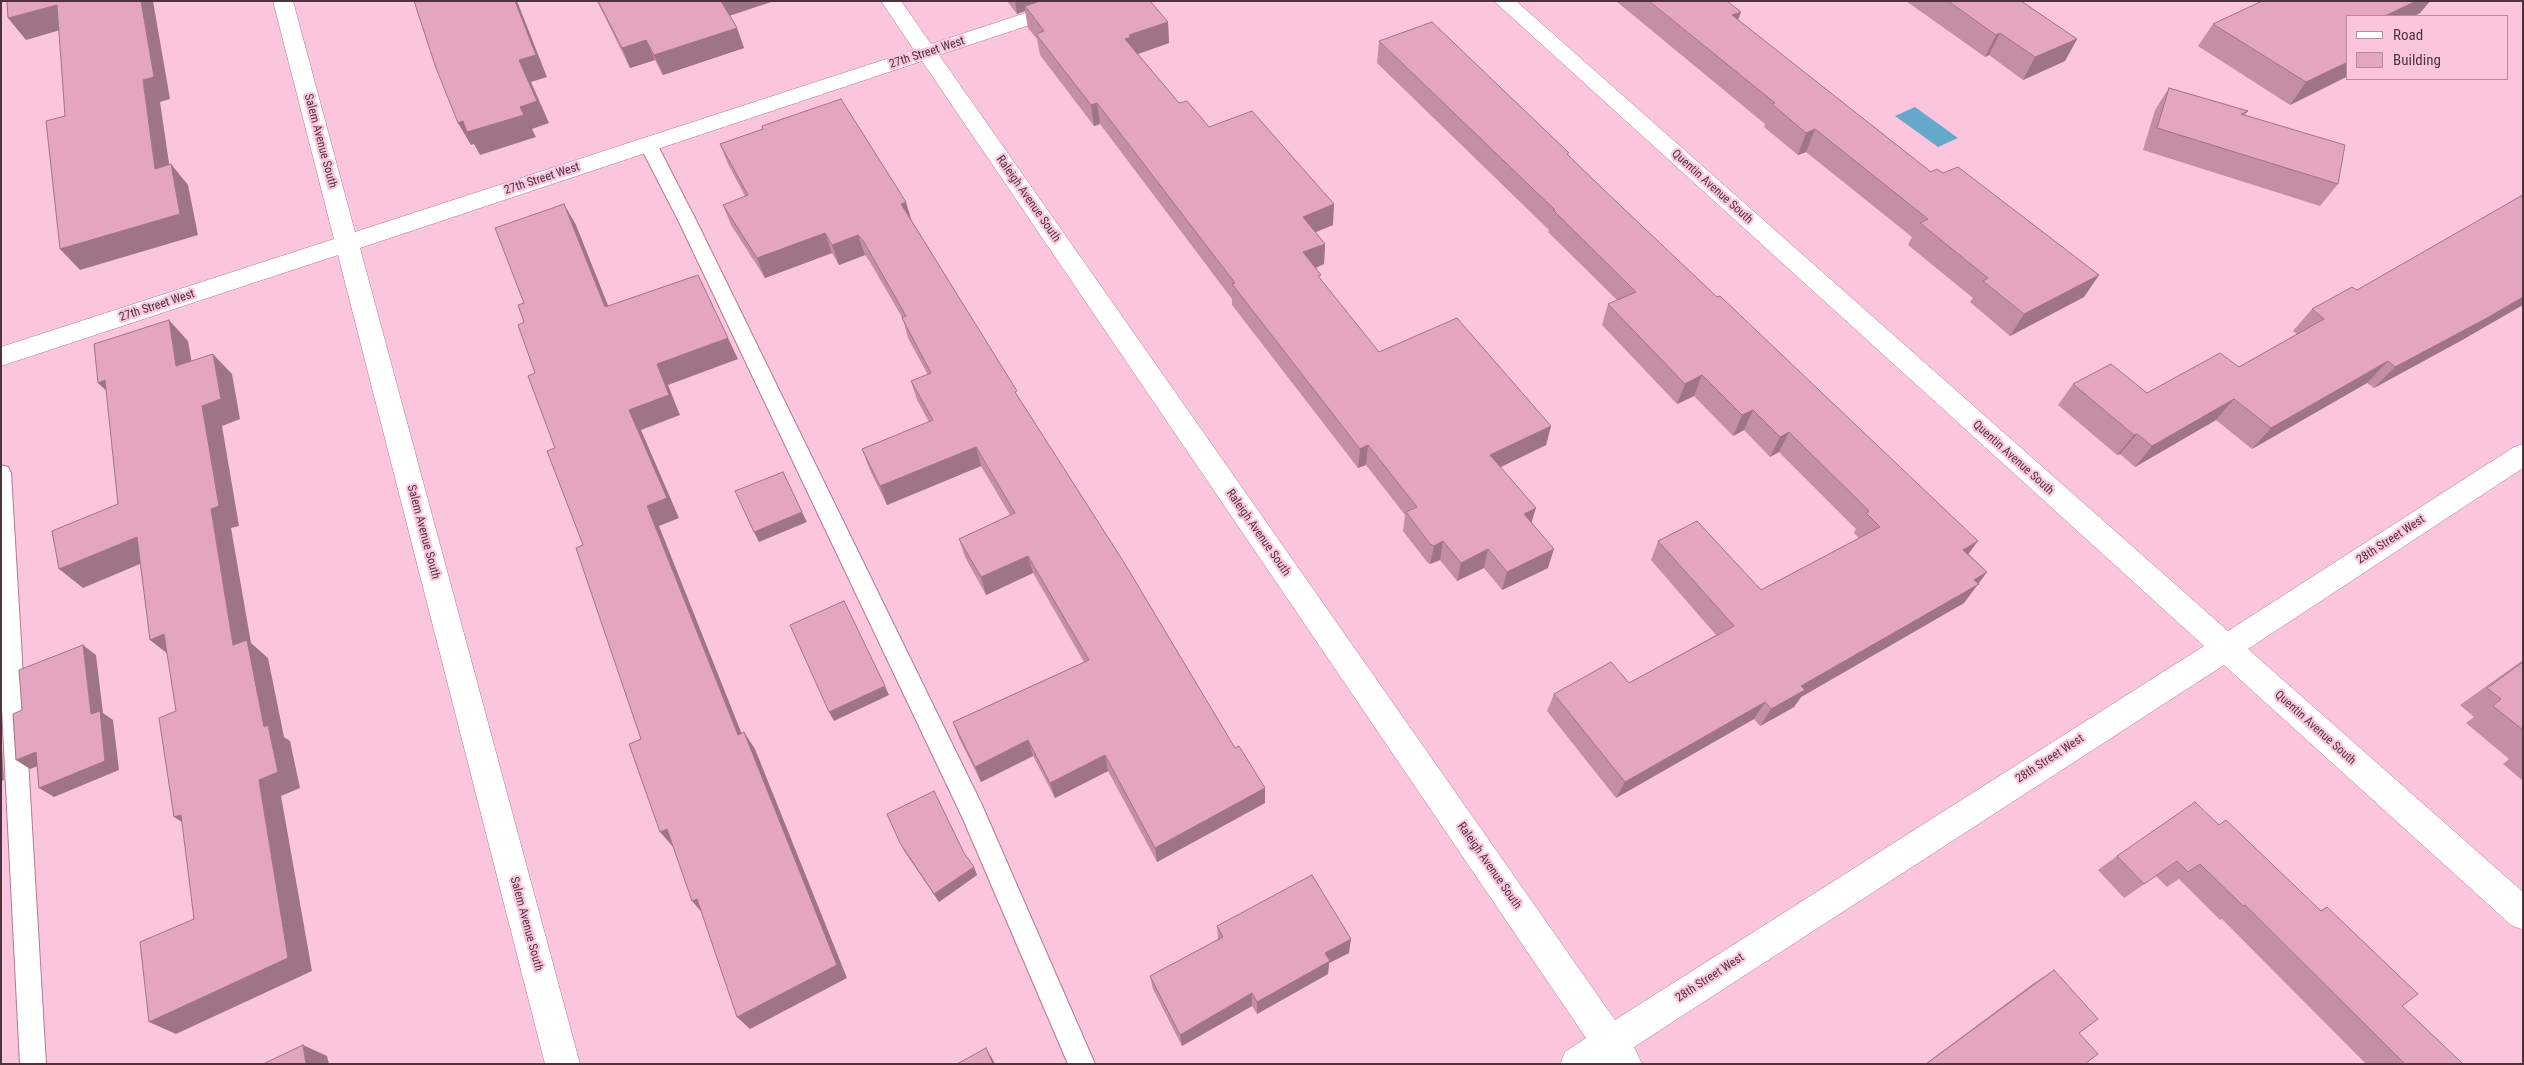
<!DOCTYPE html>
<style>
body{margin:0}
#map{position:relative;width:2524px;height:1065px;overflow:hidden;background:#fbc6dd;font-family:"Roboto Condensed",sans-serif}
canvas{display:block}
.frame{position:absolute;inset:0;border:2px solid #4d333e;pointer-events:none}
.legend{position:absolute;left:2346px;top:15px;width:162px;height:65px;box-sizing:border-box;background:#fbc6dd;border:1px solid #b58b9d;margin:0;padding:6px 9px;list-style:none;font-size:15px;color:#4d333e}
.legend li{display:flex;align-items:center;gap:10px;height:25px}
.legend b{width:25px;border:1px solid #b58b9d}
</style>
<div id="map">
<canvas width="2524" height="1065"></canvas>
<div class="frame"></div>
<ul class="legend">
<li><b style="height:6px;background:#fff"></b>Road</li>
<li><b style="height:14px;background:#e4a5c1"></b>Building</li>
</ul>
</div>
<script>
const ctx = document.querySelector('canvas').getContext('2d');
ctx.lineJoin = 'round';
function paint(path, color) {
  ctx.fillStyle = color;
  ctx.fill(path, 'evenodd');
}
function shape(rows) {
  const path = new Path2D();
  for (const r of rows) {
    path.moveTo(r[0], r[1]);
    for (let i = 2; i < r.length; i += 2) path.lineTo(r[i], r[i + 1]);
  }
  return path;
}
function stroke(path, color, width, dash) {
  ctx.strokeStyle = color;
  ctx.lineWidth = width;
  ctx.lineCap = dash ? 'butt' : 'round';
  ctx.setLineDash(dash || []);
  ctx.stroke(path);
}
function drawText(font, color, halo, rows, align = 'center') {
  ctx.font = font + ' "Roboto Condensed",sans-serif';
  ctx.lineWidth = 4.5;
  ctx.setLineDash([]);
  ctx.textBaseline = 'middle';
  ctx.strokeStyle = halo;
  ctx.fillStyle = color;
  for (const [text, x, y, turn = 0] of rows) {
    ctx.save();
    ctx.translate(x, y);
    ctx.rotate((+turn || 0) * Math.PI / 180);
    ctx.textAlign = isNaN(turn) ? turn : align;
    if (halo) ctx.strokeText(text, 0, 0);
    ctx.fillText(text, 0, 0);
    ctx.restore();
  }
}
paint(shape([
 [1915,107,1958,138,1938,147,1895,116]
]), '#65a9ca');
const service = shape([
 [648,138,654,140,657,144,697,222,982,805,1095,1064,1068,1064,963,819,679,222,639,144,642,140,648,138],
 [1,465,8,467,11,473,46,1064,20,1064,1,689,1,465]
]);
const minor = shape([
 [273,1,293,1,355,232,914,50,881,1,901,1,931,44,1062,1,1093,1,1090,5,939,55,1615,1020,2204,646,1494,1,1516,1,2228,631,2514,447,2523,444,2523,468,2248,649,2523,892,2523,930,2511,925,2224,665,1634,1047,1642,1064,1560,1064,1565,1052,1586,1038,922,61,360,248,580,1064,545,1064,338,255,1,366,1,347,334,239,273,1]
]);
stroke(service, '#b47893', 2);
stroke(minor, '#b47893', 1);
paint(service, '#fff');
paint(minor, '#fff');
paint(shape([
 [597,1,771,1,771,2,730,15,737,28,744,48,663,75,655,60,630,68],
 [1007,1,1150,1,1168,22,1169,43,1138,54,1179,103,1333,225,1315,232,1325,244,1324,264,1316,268,1321,281,1379,352,1551,426,1546,445,1501,467,1532,522,1548,568,1502,590,1484,568,1457,581,1440,560,1430,564,1427,562,1403,531,1405,515,1366,465,1358,468,1232,305,1232,299,1100,124,1094,126,1040,55,1037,39,1028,28,1025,11,1017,14],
 [1616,1,1727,1,1738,20,1931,172,1943,173,2099,275,2084,297,2010,336,1970,302,1973,298,1908,245,1912,237,1806,152,1798,155,1764,127,1765,124],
 [1906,1,2021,1,2077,39,2065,61,2023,80,1989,55,1985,57],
 [2262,1,2430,1,2420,13,2414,16,2348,16,2348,76,2290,105,2198,46,2213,24],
 [1379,41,1568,155,1987,572,1964,603,1801,697,1794,707,1760,726,1754,719,1616,798,1547,711,1554,694,1629,683,1716,635,1651,560,1658,541,1761,590,1859,538,1854,533,1856,529,1779,452,1770,457,1744,430,1733,436,1694,396,1677,404,1602,325,1608,304,1617,300,1548,232,1549,230,1377,63],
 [2169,88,2248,111,2245,115,2338,184,2320,206,2143,150,2155,110],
 [762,126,912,221,1019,398,1235,748,1265,788,1265,803,1157,862,1108,771,1055,798,1033,756,981,782,959,738,953,722,1084,662,1033,573,986,595,965,557,959,539,1010,515,981,466,887,505,869,468,862,449,929,422,917,400,911,381,928,375,908,338,903,319,870,262,865,255,839,265,832,253,765,278,731,225,723,205,745,196,728,164,720,144,763,129],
 [2357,290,2464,339,2374,388,2367,383,2252,449,2216,420,2135,467,2120,454,2117,455,2058,405,2073,384,2147,393,2239,367,2297,334,2293,331,2312,309],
 [2523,660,2523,781,2503,764,2509,759,2466,723,2474,717,2460,705],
 [2219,825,2320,911,2327,907,2402,1006,2463,1064,2366,1064,2222,919,2220,920,2179,879,2167,887,2156,876,2124,898,2098,870,2117,856],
 [900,843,964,853,974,867,977,875,939,902,904,851],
 [1217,926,1349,953,1329,963,1328,974,1257,1014,1252,1006,1182,1046,1153,989,1150,976,1218,939],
 [2054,970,2079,1033,2085,1064,1925,1064,2034,983]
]), '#c48ea6');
paint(shape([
 [141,1,153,1,170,99,160,102,173,190,155,169,143,80],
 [515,1,517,1,547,77,531,82,549,123,532,129,536,137,480,155,474,144,471,145,458,123,519,60],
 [720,1,771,1,771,2,726,17],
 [1015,1,1055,1,1025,6,1025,11,1017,14],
 [2416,1,2430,1,2420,13,2414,16,2385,16],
 [57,5,74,26,26,40,8,18],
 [1741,12,1733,34,1732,15],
 [1168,22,1169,43,1132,56,1125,39,1129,35],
 [737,28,744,48,663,75,654,55],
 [2000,33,1989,55,1985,57,1996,35],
 [2077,39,2065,61,2023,80,2035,57],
 [646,40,655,60,630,68,622,48],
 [2348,62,2348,76,2290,105,2306,82],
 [1097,103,1100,124,1094,126,1091,105],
 [1815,129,1806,152,1798,155,1806,133],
 [171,164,188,185,198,235,80,270,60,249],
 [906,202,912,222,901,204],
 [564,204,576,225,617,328,605,307],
 [1334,204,1333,225,1302,238,1303,217],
 [825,233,832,253,765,278,757,258],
 [858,235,865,255,839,265,832,245],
 [1325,244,1324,264,1302,273,1303,252],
 [2099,275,2084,297,2010,336,2024,314],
 [2523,297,2523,305,2464,339,2374,388,2395,367],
 [169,320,188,341,196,387,176,366],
 [728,338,738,359,668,385,680,415,641,430,679,518,659,526,749,752,738,735,647,506,629,410,657,364],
 [213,354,232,374,240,419,222,426,239,526,231,528,251,643,268,658,284,737,290,741,300,788,281,796,312,971,176,1034,149,1022,259,780,264,727,233,645,211,509,202,406],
 [2388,361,2367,383,2252,449,2271,428],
 [1702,375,1694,396,1677,404,1685,384],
 [105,380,119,403,98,383],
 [2234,399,2216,420,2135,467,2152,446],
 [1753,410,1744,430,1733,436,1742,415],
 [1551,426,1546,445,1486,474,1490,455],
 [1789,432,1779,452,1770,457,1780,437],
 [2137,434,2120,454,2117,455,2134,435],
 [1368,445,1366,465,1358,468,1360,449],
 [976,447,981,466,887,505,880,486],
 [1536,508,1530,527,1524,514],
 [802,512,807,522,759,542,754,532],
 [137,537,159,556,83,588,59,569],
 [1443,541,1440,560,1430,564,1434,546],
 [1978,541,1964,560,1963,550],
 [1488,549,1484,568,1457,581,1461,563],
 [1554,549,1548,568,1502,590,1507,572],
 [1028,556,1033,573,986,595,981,577],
 [1987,572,1964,603,1801,697,1794,707,1760,726,1771,709,1801,686],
 [164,634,173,658,150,640],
 [83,645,96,655,103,713,113,720,119,770,54,797,39,788,91,714],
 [885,686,889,695,834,721,829,712],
 [1765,702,1754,719,1616,798,1625,782],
 [744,732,755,749,847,978,750,1029,737,1017],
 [1,733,4,780,1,781],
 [1028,740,1033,756,981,782,975,767],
 [36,752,51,761,30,769,16,760],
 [1105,755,1108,771,1055,798,1050,783],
 [1265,788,1265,803,1157,862,1155,848],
 [181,815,199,833,174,817],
 [667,829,674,848,660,832],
 [974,867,977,875,939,902,934,894],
 [697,899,705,916,692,901],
 [1351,939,1349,953,1329,963,1328,974,1257,1014,1257,1002,1325,953],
 [1252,993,1252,1006,1182,1046,1180,1035],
 [303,1045,327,1056,329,1064,306,1064],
 [986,1048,993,1060,995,1064,993,1064]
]), '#a07487');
const building = shape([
 [7,1,141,1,154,77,143,80,155,169,171,164,180,214,60,249,46,121,65,116,57,5,8,18,7,1],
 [414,1,515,1,536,55,519,60,537,101,520,107,524,115,467,132,463,121,458,123,436,68,414,1],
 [598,1,721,1,737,28,654,55,646,40,622,48,598,1],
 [1040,1,1150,1,1168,22,1129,35,1131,37,1125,39,1179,103,1187,101,1209,127,1252,111,1334,204,1303,217,1325,244,1303,252,1321,275,1318,276,1379,352,1457,318,1551,426,1490,455,1536,508,1524,514,1554,549,1507,572,1488,549,1461,563,1443,541,1434,546,1430,544,1406,512,1417,507,1368,445,1360,449,1232,284,1235,283,1097,103,1091,105,1036,34,1044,31,1025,6,1040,1],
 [1649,1,1727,1,1741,12,1732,15,1931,172,1937,169,1943,173,1958,167,2099,275,2024,314,1983,281,1988,278,1920,223,1928,219,1815,129,1806,133,1772,104,1775,103,1649,1],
 [1948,1,2021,1,2077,39,2035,57,2000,33,1996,35,1948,1],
 [2262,1,2416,1,2385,16,2348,16,2348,62,2306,82,2213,24,2262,1],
 [1432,22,1569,153,1567,154,1604,190,1717,297,1720,296,1978,541,1963,550,1987,572,1974,580,1979,584,1801,686,1805,690,1771,709,1765,702,1625,782,1554,694,1611,662,1629,683,1734,626,1658,541,1697,521,1761,590,1880,527,1866,513,1869,511,1789,432,1780,437,1753,410,1742,415,1702,375,1685,384,1608,304,1636,292,1553,210,1555,210,1379,41,1432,22],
 [2169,88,2248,111,2241,114,2345,145,2338,184,2157,128,2169,88],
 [841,99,906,202,901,204,1017,391,1015,392,1125,564,1235,748,1239,746,1265,788,1155,848,1105,755,1050,783,1028,740,975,767,953,722,1089,660,1028,556,981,577,959,539,1015,513,976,447,880,486,862,449,933,420,911,381,931,373,902,318,906,316,864,242,858,235,832,245,825,233,757,258,723,205,748,195,720,144,763,129,762,126,841,99],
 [2521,196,2523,197,2523,297,2487,318,2395,367,2388,361,2271,428,2234,399,2152,446,2137,434,2134,435,2073,384,2111,364,2147,393,2220,353,2239,367,2324,319,2312,309,2352,287,2357,290,2521,196],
 [564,204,605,307,698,275,728,338,657,364,669,395,629,410,667,498,647,506,738,735,744,732,837,965,737,1017,697,899,692,901,667,829,660,832,629,744,641,739,576,548,583,545,547,451,555,448,528,376,535,373,518,325,524,322,518,305,524,303,495,228,564,204],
 [169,320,176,366,213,354,221,399,202,406,219,506,211,509,233,645,247,640,264,727,268,725,278,772,259,780,288,958,149,1022,140,942,194,919,181,815,174,817,159,718,176,711,164,634,150,640,137,537,59,569,52,531,118,504,105,380,98,383,94,344,169,320],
 [783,472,802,512,754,532,735,491,783,472],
 [844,601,885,686,829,712,790,625,844,601],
 [83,645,91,714,100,711,105,761,39,788,36,752,16,760,13,714,22,710,19,670,83,645],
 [2523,662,2523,730,2493,706,2501,699,2487,688,2523,662],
 [934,791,964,853,974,867,934,894,900,843,887,814,934,791],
 [2195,802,2219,825,2226,820,2321,911,2327,907,2418,994,2402,1006,2463,1064,2405,1064,2245,905,2243,906,2200,864,2188,872,2177,861,2144,884,2117,856,2195,802],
 [1312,875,1351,939,1325,953,1330,961,1257,1002,1252,993,1180,1035,1150,976,1223,937,1217,926,1312,875],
 [2054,970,2098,1019,2079,1033,2098,1054,2085,1064,1926,1064,2054,970],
 [303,1045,306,1064,263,1064,303,1045],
 [986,1048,993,1064,957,1064,986,1048]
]);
paint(building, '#e4a5c1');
stroke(building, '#a07487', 1);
drawText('12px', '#4d333e', '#fbc6dd', [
 ["27th Street West",927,53,-18],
 ["Salem Avenue South",320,141,75],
 ["27th Street West",542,179,-18],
 ["Quentin Avenue South",1712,187,42],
 ["Raleigh Avenue South",1028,199,55],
 ["27th Street West",157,306,-18],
 ["Quentin Avenue South",2013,458,42],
 ["Salem Avenue South",423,532,75],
 ["Raleigh Avenue South",1258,533,55],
 ["28th Street West",2391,540,-33],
 ["Quentin Avenue South",2315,728,42],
 ["28th Street West",2050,759,-33],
 ["Raleigh Avenue South",1489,866,55],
 ["Salem Avenue South",526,924,75],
 ["28th Street West",1710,978,-33]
]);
</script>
